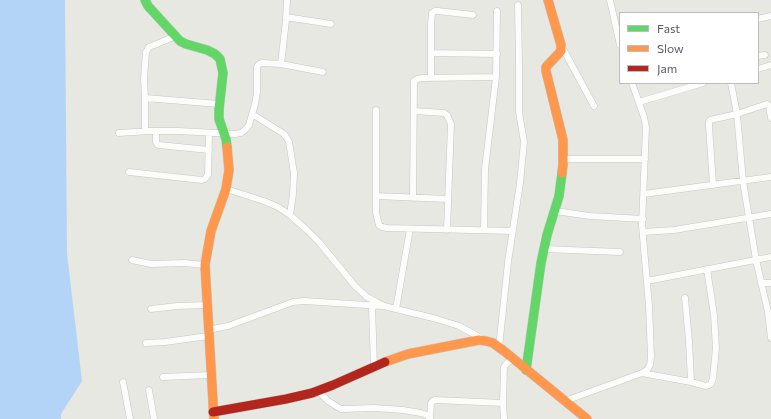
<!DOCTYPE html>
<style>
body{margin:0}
#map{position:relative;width:771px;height:419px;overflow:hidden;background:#e8e8e2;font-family:Commissioner,sans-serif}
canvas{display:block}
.legend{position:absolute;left:619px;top:12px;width:140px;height:72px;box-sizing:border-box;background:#fff;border:1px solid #bcbdc0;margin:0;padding:5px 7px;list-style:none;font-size:12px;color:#585b61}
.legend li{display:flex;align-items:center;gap:8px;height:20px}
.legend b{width:20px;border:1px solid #bcbdc0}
</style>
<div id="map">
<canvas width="771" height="419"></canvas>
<ul class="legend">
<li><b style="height:5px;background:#63d668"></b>Fast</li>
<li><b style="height:5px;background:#ff974d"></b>Slow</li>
<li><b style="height:5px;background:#b3261e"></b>Jam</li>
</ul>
</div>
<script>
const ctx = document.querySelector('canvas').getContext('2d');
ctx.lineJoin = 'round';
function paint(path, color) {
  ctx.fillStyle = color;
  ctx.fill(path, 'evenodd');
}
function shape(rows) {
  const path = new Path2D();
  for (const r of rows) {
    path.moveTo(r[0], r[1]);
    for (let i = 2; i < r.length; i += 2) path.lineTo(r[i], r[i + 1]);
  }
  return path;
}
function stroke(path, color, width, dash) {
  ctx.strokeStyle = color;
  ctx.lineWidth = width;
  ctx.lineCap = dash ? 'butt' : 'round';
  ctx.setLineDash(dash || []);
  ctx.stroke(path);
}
paint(shape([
 [0,0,65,0,67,253,82,381,61,414,61,419,0,419]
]), '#b3d4f6');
const street = shape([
 [610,0,620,45],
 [286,17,331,24],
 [758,19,771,16],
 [561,45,594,106],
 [431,53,497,54],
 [758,56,765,55],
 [281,64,286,20,287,0],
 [758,69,771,65],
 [431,78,431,24,432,13,435,11,438,11,473,15],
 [731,83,737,114,743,181,756,260,768,312,771,338],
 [145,98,219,104],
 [639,102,703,83],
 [376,110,376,213,379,225,382,227,387,228,513,231],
 [414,111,444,113,447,115,451,124,447,230],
 [252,114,284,134,287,138,289,142,294,173,293,194,290,215],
 [145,131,145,98,144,78,146,52,149,47,176,36],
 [156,131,156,142,157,144,159,145,209,150],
 [119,133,149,131,178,131,235,134,241,133,246,129,249,125,255,104,257,93,257,67,259,64,262,63,281,64,323,72],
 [563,159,645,159],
 [129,172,202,180,205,179,208,175,209,133],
 [713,185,709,126,709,122,710,120,737,114,767,104,769,106,771,118],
 [226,189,264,201,278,207,290,215,307,230,319,242,355,286,367,297,378,303,384,306,437,319,459,326,485,340],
 [644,194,771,177],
 [376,196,448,199],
 [413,198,414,81,417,79,423,78,496,77],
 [555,211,590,216,643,219],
 [484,230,485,169,496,77,497,11],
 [643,232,674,230,771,214],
 [544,249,620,252],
 [132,260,151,264,184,263,205,265],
 [647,281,771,257],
 [761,283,771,283],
 [685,298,689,341,691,382],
 [372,306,374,367],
 [151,309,177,306,206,305],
 [396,309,410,229],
 [208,330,228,326,293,302,304,301,383,306],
 [146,343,165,342,208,336],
 [499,348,508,262,520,183,524,142,519,112,519,66,518,5],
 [642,373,691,382,706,386,709,385,711,384,713,378,716,348,714,315,707,269],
 [163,377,210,375],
 [123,382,130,419],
 [149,390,154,419],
 [318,391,328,401,336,406,341,409,374,408,403,410,421,413,427,415,430,419],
 [565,401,642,373,647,370,650,365,651,356,649,306,642,225,646,127,644,117,632,83],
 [430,418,431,403,433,401,435,400,503,403],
 [504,419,503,403,504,367,507,363,513,359]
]);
const fast = shape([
 [145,0,148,6,180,41,186,44,207,50,215,54,220,59,223,73,219,109,219,119,226,139,227,147],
 [526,370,541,263,547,235,559,196,562,173]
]);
const slow = shape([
 [548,0,561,45,561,51,546,67,546,71,563,140,563,165,562,173],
 [385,362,408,354,479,340,486,341,493,343,504,351,587,419],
 [214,419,205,265,211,231,226,189,229,170,227,147]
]);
const jam = shape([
 [213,412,286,399,312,393,333,385,385,362]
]);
stroke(street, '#c5c6c4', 7);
stroke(fast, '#c5c7c6', 10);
stroke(slow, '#c5c7c6', 10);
stroke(jam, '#c5c7c6', 10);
stroke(street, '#fcfcfb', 6);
stroke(fast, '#63d668', 9);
stroke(slow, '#ff974d', 9);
stroke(jam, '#b3261e', 9);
</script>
